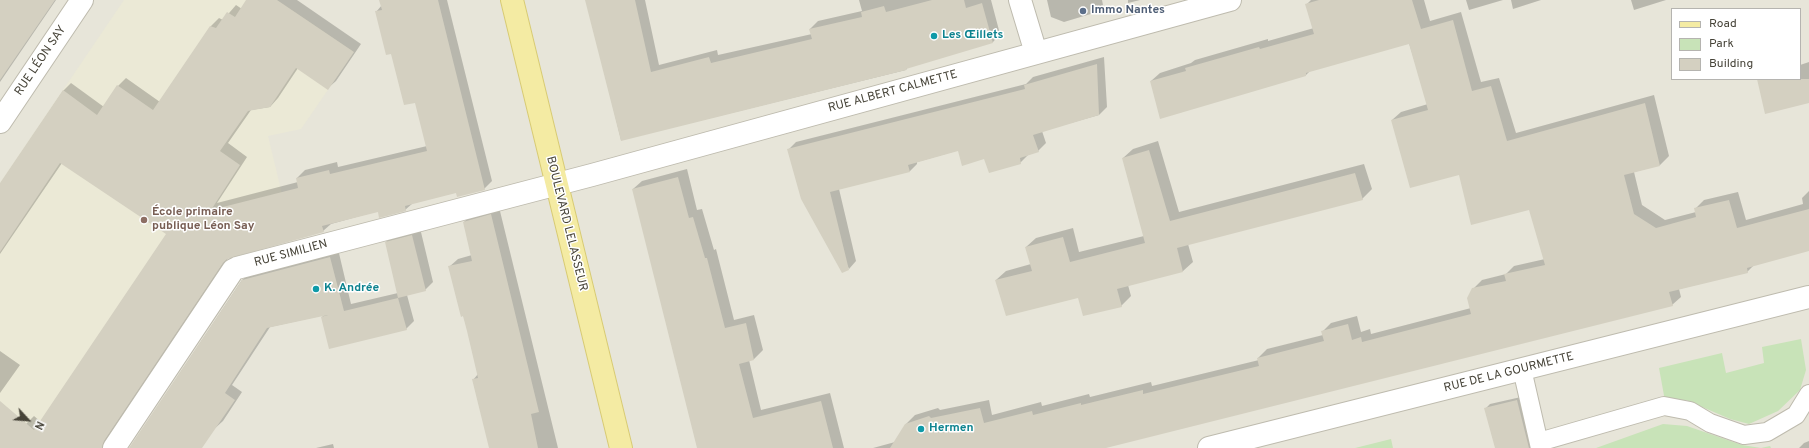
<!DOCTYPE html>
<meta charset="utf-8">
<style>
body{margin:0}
#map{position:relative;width:1809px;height:448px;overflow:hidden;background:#f4f2eb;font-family:Overpass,sans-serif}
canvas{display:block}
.legend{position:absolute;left:1671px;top:8px;width:130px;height:72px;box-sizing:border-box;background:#fff;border:1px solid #b5b4b0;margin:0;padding:5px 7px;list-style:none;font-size:12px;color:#474439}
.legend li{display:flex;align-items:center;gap:8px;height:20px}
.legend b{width:20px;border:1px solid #b5b4b0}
.north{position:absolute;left:8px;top:400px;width:40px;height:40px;-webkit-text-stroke:3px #fff;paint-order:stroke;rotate:116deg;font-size:11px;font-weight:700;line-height:16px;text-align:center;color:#474439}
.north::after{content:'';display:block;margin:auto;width:14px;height:18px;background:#474439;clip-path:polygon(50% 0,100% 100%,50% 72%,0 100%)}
</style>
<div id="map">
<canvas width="1809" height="448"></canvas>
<ul class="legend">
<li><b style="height:5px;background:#f4eba3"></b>Road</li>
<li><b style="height:11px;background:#c8e3b8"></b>Park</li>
<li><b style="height:11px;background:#d4d0c1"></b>Building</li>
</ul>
<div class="north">N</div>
</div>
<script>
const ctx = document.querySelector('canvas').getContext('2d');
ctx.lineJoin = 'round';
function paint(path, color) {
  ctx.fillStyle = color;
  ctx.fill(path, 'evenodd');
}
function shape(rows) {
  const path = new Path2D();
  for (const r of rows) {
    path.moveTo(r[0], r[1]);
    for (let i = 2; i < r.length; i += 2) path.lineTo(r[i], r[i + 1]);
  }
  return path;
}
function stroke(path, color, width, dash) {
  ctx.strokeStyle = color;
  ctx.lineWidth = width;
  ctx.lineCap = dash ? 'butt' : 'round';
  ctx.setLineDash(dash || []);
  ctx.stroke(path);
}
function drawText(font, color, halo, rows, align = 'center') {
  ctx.font = font + ' Overpass,sans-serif';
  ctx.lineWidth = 3;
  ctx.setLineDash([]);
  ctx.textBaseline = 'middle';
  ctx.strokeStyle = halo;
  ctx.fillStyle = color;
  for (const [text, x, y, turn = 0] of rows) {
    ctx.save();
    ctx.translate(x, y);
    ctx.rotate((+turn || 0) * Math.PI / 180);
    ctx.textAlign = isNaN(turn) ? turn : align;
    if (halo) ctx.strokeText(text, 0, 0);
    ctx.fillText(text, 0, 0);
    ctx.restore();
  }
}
paint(shape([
 [0,0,1809,0,1809,448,0,448],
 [1672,9,1800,9,1800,79,1672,79]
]), '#e7e5d9');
paint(shape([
 [124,0,277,0,354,52,301,129,268,136,282,194,220,251,56,448,0,402,0,183]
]), '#ebe9d6');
paint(shape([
 [1801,339,1806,370,1800,390,1778,411,1749,424,1730,419,1686,400,1665,401,1659,368,1722,353,1726,373,1764,363,1762,347],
 [1663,424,1687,426,1742,445,1761,448,1770,446,1771,448,1596,448],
 [1391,439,1393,448,1355,448]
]), '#c8e3b8');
paint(shape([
 [0,0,56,0,0,82],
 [247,0,297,0,361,44,336,81,328,88,298,68,278,98,270,107,251,110,228,143,247,157,217,203,298,182,297,178,305,170,337,162,338,167,427,146,416,101,391,53,376,12,382,5,380,0,447,0,492,181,484,189,457,192,413,203,405,210,378,211,331,224,323,231,228,258,111,432,109,438,113,448,11,448,26,424,34,416,41,422,168,234,62,163,0,254,0,185,63,91,71,83,104,107,118,86,126,78,160,102,211,26,219,18,223,20,236,5,242,9],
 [587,0,645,0,659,65,717,50,718,55,812,34,810,29,818,21,862,11,859,0,991,0,1000,34,993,42,908,67,906,70,621,140],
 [1047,0,1102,0,1103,5,1094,13,1064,22,1051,17],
 [1128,0,1140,0,1128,3],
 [1311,0,1424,0,1430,21,1461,12,1481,82,1499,78,1516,133,1654,95,1669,156,1660,165,1634,172,1642,205,1665,220,1696,212,1695,209,1704,200,1738,192,1746,220,1803,204,1802,198,1809,191,1809,250,1754,265,1747,272,1679,289,1681,297,1672,305,1102,448,873,448,895,442,906,424,915,415,938,408,940,410,989,400,992,415,1041,402,1042,406,1089,394,1090,397,1151,382,1152,386,1259,360,1258,358,1267,349,1323,335,1322,332,1331,323,1357,316,1361,332,1370,329,1371,334,1471,308,1473,289,1482,280,1506,274,1514,266,1545,259,1530,208,1460,174,1392,120,1401,112,1428,104,1409,43,1310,71,1306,75,1151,81,1160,73,1191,63,1195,60,1268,39,1268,41,1314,28,1307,4],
 [1466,0,1503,0,1469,10],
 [1511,0,1541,0,1513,9],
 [1631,0,1666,0,1634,10],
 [1104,57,1107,107,1099,115,1042,131,1046,143,1038,151,1028,155,1020,163,985,158,959,150,917,162,917,164,910,171,839,189,856,261,849,269,789,149,796,142,1026,84,1033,77],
 [1809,62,1809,102,1761,79,1800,79,1800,65],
 [1158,141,1179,212,1364,164,1372,189,1362,199,1188,244,1193,262,1183,271,1128,285,1131,296,1121,306,996,280,1006,271,1031,264,1026,247,1036,238,1073,228,1079,252,1144,236,1123,158,1133,149],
 [687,169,697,210,702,209,714,250,716,249,734,320,754,315,763,350,754,359,749,360,761,410,830,393,844,448,698,448,633,189,642,181],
 [499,207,558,448,490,448,473,380,478,374,468,331,449,267,458,259,472,255,464,222,472,214],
 [420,228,433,282,425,290,407,295,414,321,406,329,322,317,324,315,270,327,232,385,242,392,223,421,193,448,130,448,242,280,251,272,338,249,351,304,398,293,386,242,394,234],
 [0,351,20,365,0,393],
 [1521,397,1534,448,1496,448,1485,409,1490,404],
 [1809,441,1809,448,1799,448,1804,443],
 [333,444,334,448,316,448]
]), '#0003');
paint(shape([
 [0,0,55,0,0,80],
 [246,0,277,0,354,52,328,90,296,68,270,107,248,111,220,151,240,165,211,210,298,188,296,178,329,170,330,174,427,151,415,103,404,105,391,54,386,55,375,11,382,10,379,0,438,0,485,190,457,197,456,193,405,206,406,211,379,218,378,212,322,226,324,232,227,259,223,263,104,441,102,448,0,448,0,401,34,430,166,234,60,163,0,252,0,183,63,90,97,115,117,85,153,110,210,26,216,28,227,12,235,17],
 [585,0,635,0,651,72,709,57,711,63,812,39,809,29,862,17,861,12,884,6,886,12,932,0,964,0,966,8,982,3,993,43,906,69,906,70,621,141],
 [1319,0,1412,0,1421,29,1453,20,1472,91,1491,86,1507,141,1645,103,1660,166,1624,175,1634,214,1656,228,1696,217,1694,208,1729,200,1737,228,1809,209,1809,251,1747,268,1748,273,1669,292,1673,306,1106,448,890,448,905,424,929,416,931,418,980,408,984,423,1032,411,1033,415,1081,403,1081,405,1143,390,1143,394,1259,366,1257,358,1324,341,1321,331,1348,324,1352,340,1361,337,1362,342,1471,314,1467,298,1472,288,1506,281,1504,274,1545,265,1529,210,1471,225,1459,175,1410,188,1391,120,1428,110,1409,44,1306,73,1306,76,1160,119,1150,81,1186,71,1185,68,1259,47,1260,49,1314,34,1305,4],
 [1097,64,1099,115,1033,135,1039,152,1020,158,1021,164,989,173,984,159,962,166,958,151,908,165,910,172,830,192,849,270,842,273,801,199,787,149,1025,89,1024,85],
 [1757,79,1809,79,1809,103,1765,114],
 [1149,150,1170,221,1355,173,1363,200,1177,248,1183,272,1117,289,1122,307,1083,316,1078,298,1006,316,995,280,1032,271,1025,247,1063,237,1070,262,1145,243,1122,158],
 [678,177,689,218,693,217,705,258,707,258,725,328,746,323,754,360,739,364,753,418,821,401,833,448,697,448,632,189],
 [491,214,539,412,531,414,538,448,489,448,472,379,478,378,467,331,463,316,461,317,448,266,472,261,463,222],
 [412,235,426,291,398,298,385,242],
 [330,257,344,311,398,298,407,330,329,349,321,317,328,315,267,328,225,393,235,400,202,448,129,448,242,280],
 [1517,400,1529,448,1495,448,1484,408]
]), '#d4d0c1');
const lane = shape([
 [1522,369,1540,448],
 [1539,442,1664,406,1690,411,1710,423,1744,435,1767,432,1796,415,1809,394]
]);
const street = shape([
 [1020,0,1036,53],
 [0,122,82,0],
 [114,448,233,270,237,268,592,175,1230,0],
 [1209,448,1809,297]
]);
const primary = shape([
 [512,0,621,448]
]);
stroke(lane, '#bebbae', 20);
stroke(street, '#bebbae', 24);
stroke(primary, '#d8cb74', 24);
stroke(lane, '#fff', 18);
stroke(street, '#fff', 22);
stroke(primary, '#f4eba3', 22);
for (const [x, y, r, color] of [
 [1083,11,4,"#5c6f8a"],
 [934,36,4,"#0f9aa8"],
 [144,220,4,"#8d6e63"],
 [316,289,4,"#0f9aa8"],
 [921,429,4,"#0f9aa8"]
]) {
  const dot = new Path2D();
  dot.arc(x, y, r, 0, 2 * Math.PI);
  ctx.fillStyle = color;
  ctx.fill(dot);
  stroke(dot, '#fff', 1.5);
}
drawText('bold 12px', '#4e5e75', '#fff', [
 ["Immo Nantes",1091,11]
], 'left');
drawText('bold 12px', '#0d838f', '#fff', [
 ["Les Œillets",942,36],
 ["K. Andrée",324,289],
 ["Hermen",929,429]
], 'left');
drawText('12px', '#474439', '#fff', [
 ["RUE LÉON SAY",41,61,-56],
 ["RUE ALBERT CALMETTE",893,92,-15],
 ["BOULEVARD LELASSEUR",566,224,76],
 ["RUE SIMILIEN",291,254,-15],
 ["RUE DE LA GOURMETTE",1509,373,-14]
]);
drawText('bold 12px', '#785e54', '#fff', [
 ["École primaire",152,213],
 ["publique Léon Say",152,227]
], 'left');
</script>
